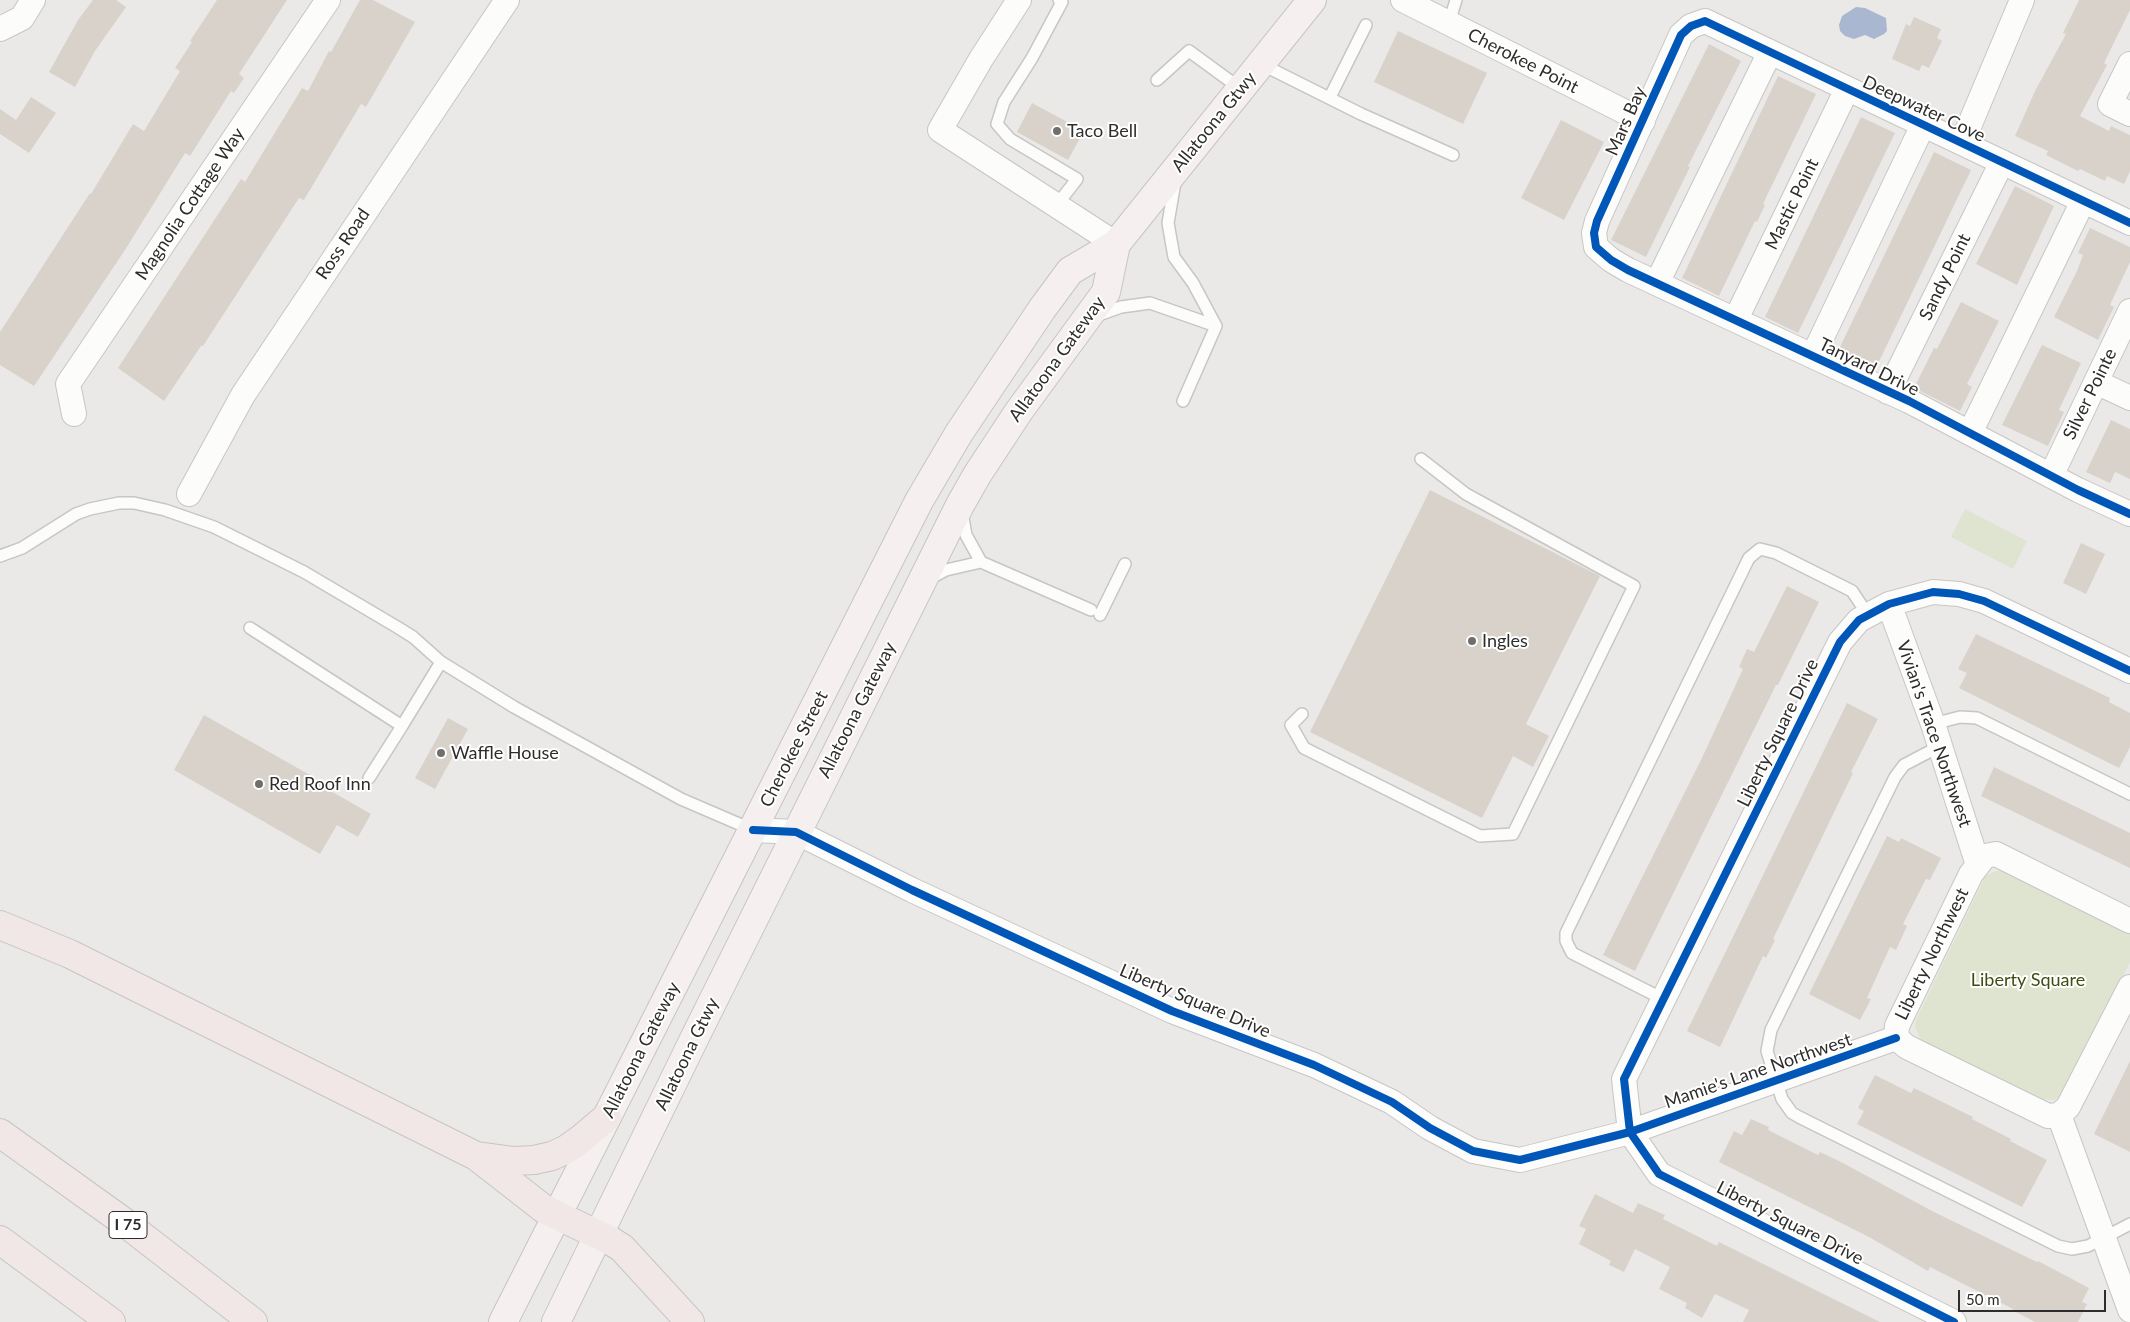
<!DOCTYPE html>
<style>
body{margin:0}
#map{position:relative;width:2130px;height:1322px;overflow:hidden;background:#ebe9e7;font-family:Lato,sans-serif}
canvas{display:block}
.scale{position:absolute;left:1958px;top:1290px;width:148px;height:22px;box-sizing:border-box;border:2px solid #2e2d2b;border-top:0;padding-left:6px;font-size:15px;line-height:18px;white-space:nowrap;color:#2e2d2b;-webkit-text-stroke:4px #fff;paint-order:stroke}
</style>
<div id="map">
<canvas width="2130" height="1322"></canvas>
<div class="scale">50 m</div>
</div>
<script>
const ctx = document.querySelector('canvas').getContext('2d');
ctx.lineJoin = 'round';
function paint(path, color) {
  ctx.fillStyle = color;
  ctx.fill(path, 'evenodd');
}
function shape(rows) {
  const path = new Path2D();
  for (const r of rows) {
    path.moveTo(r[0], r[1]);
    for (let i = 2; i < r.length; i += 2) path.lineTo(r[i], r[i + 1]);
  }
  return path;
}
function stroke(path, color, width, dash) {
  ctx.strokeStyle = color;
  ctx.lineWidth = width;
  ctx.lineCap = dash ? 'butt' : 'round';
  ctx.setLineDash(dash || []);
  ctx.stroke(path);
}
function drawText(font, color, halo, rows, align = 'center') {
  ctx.font = font + ' Lato,sans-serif';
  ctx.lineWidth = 4;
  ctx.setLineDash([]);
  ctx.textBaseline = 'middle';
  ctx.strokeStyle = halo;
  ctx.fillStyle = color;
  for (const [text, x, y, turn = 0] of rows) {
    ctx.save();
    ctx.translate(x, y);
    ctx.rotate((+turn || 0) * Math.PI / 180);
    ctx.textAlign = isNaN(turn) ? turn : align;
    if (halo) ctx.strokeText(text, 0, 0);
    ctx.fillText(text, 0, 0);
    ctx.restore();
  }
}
paint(shape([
 [1965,509,2027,541,2013,569,1951,537],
 [2002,870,2130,933,2130,962,2066,1090,2061,1096,2054,1100,2040,1099,1927,1043,1920,1038,1915,1027,1916,1020,1985,877,1993,872]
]), '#dee4d0');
paint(shape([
 [1856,7,1865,8,1886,18,1887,31,1884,34,1874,39,1865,35,1854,39,1845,36,1840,31,1839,25,1842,16]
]), '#a9b7d0');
paint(shape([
 [93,0,116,0,126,7,95,51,75,87,49,72,78,20],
 [217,0,287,0,239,74,244,78,234,93,231,91,190,156,185,153,125,250,34,386,0,365,0,332,90,193,91,194,133,124,144,131,180,71,175,68,192,42,190,41],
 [360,0,373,0,415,22,366,107,361,104,304,200,299,198,203,346,201,346,164,401,118,368,241,179,245,182,302,88,308,91,329,51,331,52],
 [2079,0,2130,0,2130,10,2104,63,2107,65,2080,116,2109,131,2111,126,2130,135,2130,171,2124,184,2107,176,2105,181,2080,169,2078,171,2046,155,2048,151,2015,136,2035,91,2066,34,2063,33],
 [1914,17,1941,29,1937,38,1942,41,1929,68,1922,65,1919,71,1892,59,1906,24,1910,26],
 [1398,31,1487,73,1463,124,1374,82],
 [1709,44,1741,61,1688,166,1690,167,1646,257,1611,240],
 [1778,76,1816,94,1763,204,1765,205,1757,222,1755,221,1719,296,1682,278],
 [31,97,56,113,29,153,0,134,0,109,16,120],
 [1032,103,1084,131,1068,160,1017,132],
 [1861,117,1895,133,1798,333,1765,317],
 [1561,120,1604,142,1564,220,1521,198],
 [1934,152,1971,170,1875,370,1838,351],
 [2015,186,2054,206,2017,285,1976,264],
 [2090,228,2130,247,2130,262,2110,305,2114,307,2098,340,2054,317,2077,271,2083,255,2078,253],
 [1961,302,1999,321,1967,384,1972,387,1960,411,1914,388,1934,348,1937,349],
 [2042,345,2081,363,2059,410,2064,412,2048,446,2002,425],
 [2111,420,2130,429,2130,479,2115,472,2110,483,2086,472],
 [1430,490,1600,576,1526,724,1549,736,1533,767,1513,756,1482,818,1310,732],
 [2081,543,2105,554,2086,594,2063,583],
 [1787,586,1819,602,1778,685,1776,685,1635,971,1603,955,1701,760,1743,669,1739,667,1747,649,1754,652],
 [1976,634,2110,698,2109,702,2130,713,2130,747,2119,768,1959,688,1967,673,1958,669],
 [1847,703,1878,719,1851,772,1853,773,1773,939,1775,940,1766,958,1763,956,1720,1047,1687,1031],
 [204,715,324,783,322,786,371,814,358,837,337,825,320,854,174,770],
 [448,718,468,729,435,789,415,778],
 [1994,767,2130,833,2130,868,1981,796],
 [1887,836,1899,842,1901,838,1941,858,1930,880,1926,879,1903,924,1907,926,1896,950,1890,947,1867,998,1871,999,1860,1020,1809,994],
 [2130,1061,2130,1152,2094,1134],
 [1875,1075,1911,1093,1914,1088,1973,1117,1972,1119,2011,1139,2010,1141,2047,1160,2022,1207,1857,1124,1864,1111,1858,1108],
 [1751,1119,1769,1127,1768,1130,1818,1155,1820,1152,1841,1162,1934,1212,2037,1262,2038,1261,2089,1288,2082,1302,2087,1304,2078,1322,2035,1322,2012,1310,2013,1309,1930,1267,1928,1271,1869,1237,1719,1162,1734,1131,1742,1135],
 [1595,1194,1633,1213,1638,1203,1665,1215,1663,1219,1717,1246,1719,1242,1880,1322,1743,1322,1749,1310,1715,1294,1702,1318,1685,1308,1687,1303,1659,1289,1670,1267,1635,1249,1624,1272,1609,1265,1611,1261,1579,1244,1586,1229,1579,1226]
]), '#d8d2ca');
const service = shape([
 [1449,23,1456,0],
 [1261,64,1361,114,1453,155],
 [1157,80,1189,51,1241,89],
 [1330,97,1366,25],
 [1056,206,1077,179,1010,139,997,124,1004,102,1032,58,1062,2,1059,0],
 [1096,316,1121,307,1150,303,1216,326,1193,283,1174,257,1168,223,1175,182],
 [1183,401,1216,326],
 [0,556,22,548,76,514,90,509,119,503,134,503,165,510,214,527,304,572,397,627,413,637,441,662],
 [981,562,1091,610],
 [929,579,946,570,981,562,966,535,962,513],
 [1100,615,1125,564],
 [250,628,402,726,441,662,514,707,681,799,753,830],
 [1302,714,1291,725,1304,748,1480,836,1513,834,1634,586,1466,494,1421,459],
 [1933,724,1960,717,1977,718,2130,794],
 [1940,746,1904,765,1895,777,1771,1030,1767,1051,1782,1099,1792,1113,1799,1117,2058,1246,2072,1249,2088,1246,2130,1224],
 [369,778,402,726],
 [1663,999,1572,953,1566,941,1566,933,1746,564,1749,558,1760,549,1776,553,1852,591,1868,615]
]);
const minor = shape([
 [1019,0,981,59,940,130,1116,244],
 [1403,0,1643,121],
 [0,29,22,18,33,0],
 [2130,64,2110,104,2130,114],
 [1962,143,2022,0],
 [2130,223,1705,21,1691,26,1681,35,1597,221,1594,233,1596,247,1611,260,1628,270,1909,401,2078,490,2130,514],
 [1657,283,1770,52],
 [1736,319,1847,89],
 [1813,356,1923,125],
 [2096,382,2130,398],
 [1888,392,2002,162],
 [74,414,68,384,328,0],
 [1970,433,2083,201],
 [2051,476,2130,311],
 [189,494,243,395,507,0],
 [1889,604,1933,724,1978,865],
 [753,830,796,832,912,890,1172,1011,1314,1065,1392,1102,1430,1128,1473,1151,1520,1160,1630,1132,1896,1038],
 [2130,921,1996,854,1985,856,1971,874,1897,1026,1896,1038,1907,1047,2048,1116,2059,1115,2068,1107,2130,987],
 [2059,1115,2130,1310],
 [1954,1322,1659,1174,1630,1132,1624,1079,1840,642,1859,620,1889,604,1933,592,1959,594,1984,601,2130,671]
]);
const primary = shape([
 [503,1322,919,501,959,433,1042,309,1070,271,1116,244,1312,0],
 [556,1322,697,1033,960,505,977,475,1019,411,1106,292,1116,244]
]);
const motorway = shape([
 [0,925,70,954,476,1156,544,1209,611,1241,622,1248,690,1322],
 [0,1133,124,1222,253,1322],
 [477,1156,514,1161,534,1160,552,1156,567,1149,581,1139,607,1117],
 [0,1240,111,1322]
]);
stroke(service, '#c7c6c5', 14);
stroke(minor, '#c7c6c5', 26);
stroke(primary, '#c6c5c4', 30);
stroke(motorway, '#c6c5c4', 30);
stroke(service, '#fcfcfb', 11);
stroke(minor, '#fcfcfb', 24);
stroke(primary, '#f5f0ef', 28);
stroke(motorway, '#f0e7e6', 28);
stroke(shape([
 [2130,223,1705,21,1691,26,1681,35,1597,221,1594,233,1596,247,1611,260,1628,270,1909,401,2078,490,2130,514],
 [753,830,796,832,912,890,1172,1011,1314,1065,1392,1102,1430,1128,1473,1151,1520,1160,1630,1132,1896,1038],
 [1954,1322,1659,1174,1630,1132,1624,1079,1840,642,1859,620,1889,604,1933,592,1959,594,1984,601,2130,671]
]), '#0057b8', 8);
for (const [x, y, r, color] of [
 [1057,131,5,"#706f6d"],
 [1472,641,5,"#706f6d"],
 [441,753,5,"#706f6d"],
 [259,784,5,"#706f6d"]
]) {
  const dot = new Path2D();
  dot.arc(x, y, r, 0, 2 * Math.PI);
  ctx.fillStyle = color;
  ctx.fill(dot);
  stroke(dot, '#fff', 2);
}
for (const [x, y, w] of [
 [128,1225,38]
]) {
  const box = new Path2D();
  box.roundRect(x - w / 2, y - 13.5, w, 27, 4);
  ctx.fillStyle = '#fff';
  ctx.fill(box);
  stroke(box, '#2e2d2b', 1);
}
drawText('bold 16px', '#2e2d2b', null, [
 ["I 75",128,1225]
]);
drawText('18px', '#2e2d2b', '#fff', [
 ["Cherokee Point",1523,61,27],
 ["Deepwater Cove",1924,109,25],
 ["Mars Bay",1626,121,-66],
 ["Allatoona Gtwy",1214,122,-51],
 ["Magnolia Cottage Way",190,204,-56],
 ["Mastic Point",1792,204,-64],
 ["Ross Road",343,244,-56],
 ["Sandy Point",1945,277,-64],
 ["Allatoona Gateway",1057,359,-54],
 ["Tanyard Drive",1869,367,26],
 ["Silver Pointe",2090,394,-64],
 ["Allatoona Gateway",857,710,-63],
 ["Liberty Square Drive",1778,733,-64],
 ["Vivian's Trace Northwest",1934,734,71],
 ["Cherokee Street",794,749,-63],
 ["Liberty Northwest",1932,954,-64],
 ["Liberty Square Drive",1195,1001,23],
 ["Allatoona Gateway",641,1050,-63],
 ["Allatoona Gtwy",687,1054,-64],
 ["Mamie's Lane Northwest",1758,1071,-19],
 ["Liberty Square Drive",1790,1223,27]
]);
drawText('18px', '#2e2d2b', '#fff', [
 ["Taco Bell",1067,131],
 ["Ingles",1482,641],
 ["Waffle House",451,753],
 ["Red Roof Inn",269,784]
], 'left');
drawText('18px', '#3d4d0d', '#fff', [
 ["Liberty Square",2028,980]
]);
</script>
